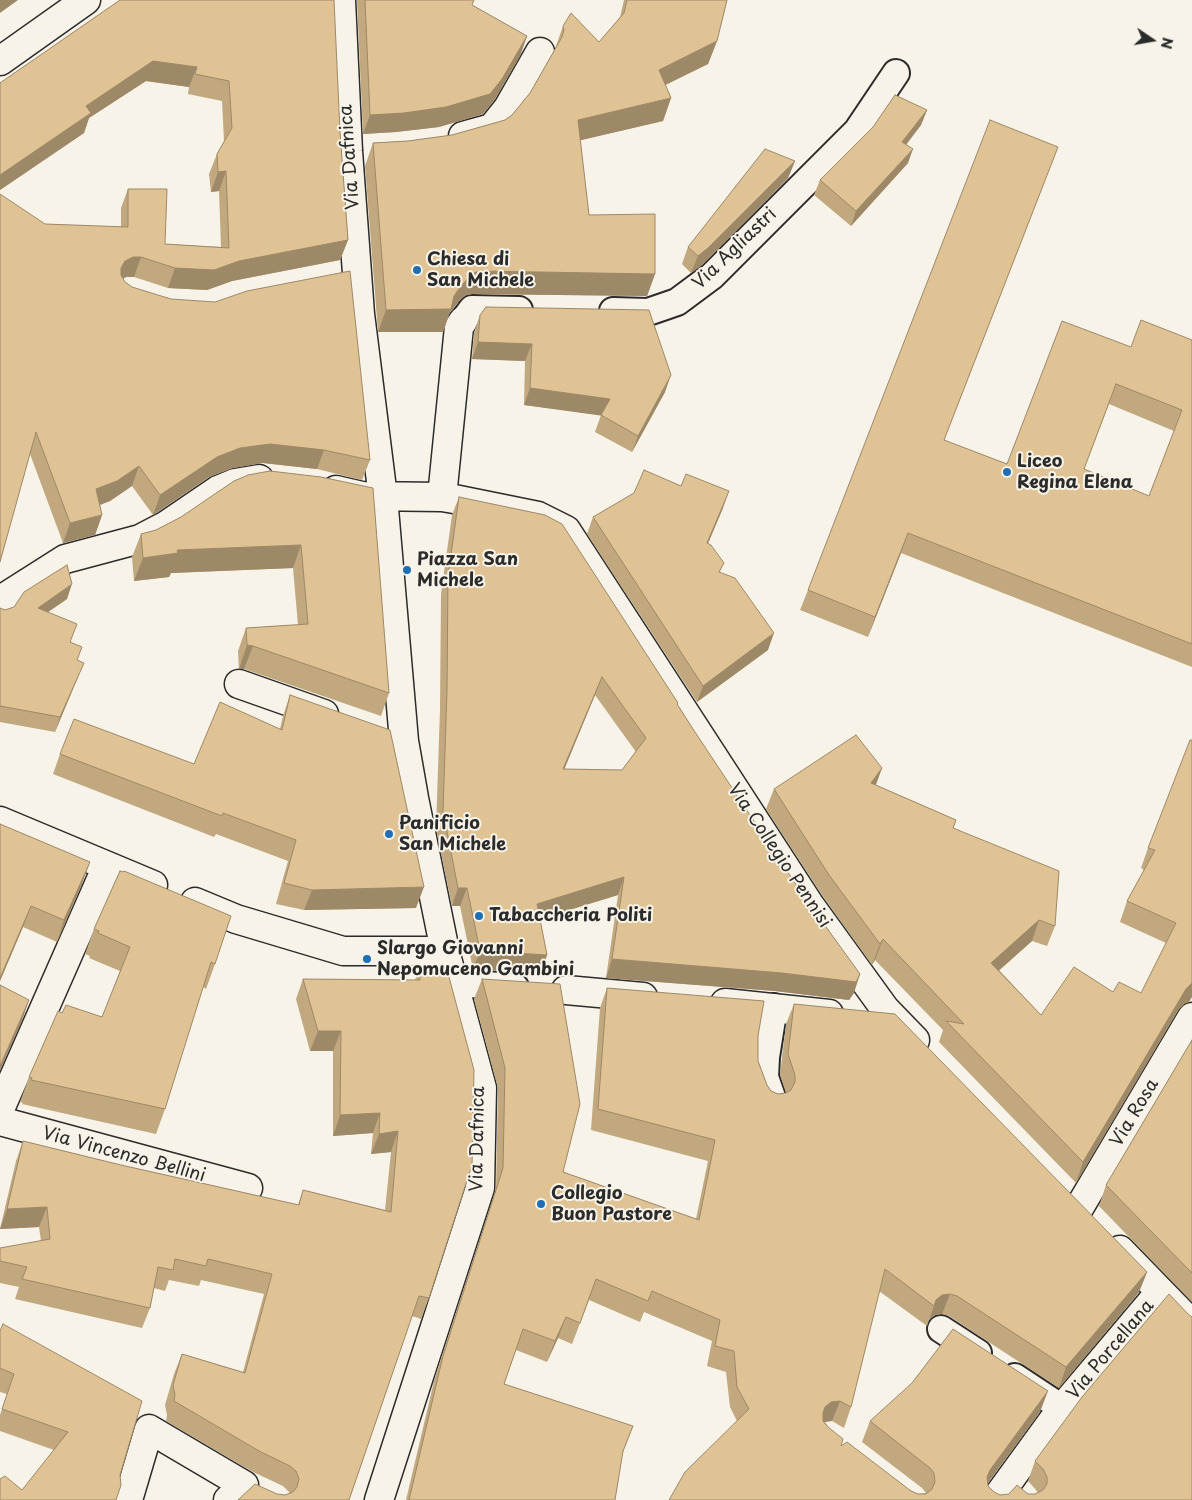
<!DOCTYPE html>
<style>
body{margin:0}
#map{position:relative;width:1192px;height:1500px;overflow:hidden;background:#f7f3e8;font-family:"Playpen Sans",sans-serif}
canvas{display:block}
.north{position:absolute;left:1127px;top:15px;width:50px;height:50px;-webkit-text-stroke:4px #f7f3e8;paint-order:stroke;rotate:102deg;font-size:14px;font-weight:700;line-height:20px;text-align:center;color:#2b2b2b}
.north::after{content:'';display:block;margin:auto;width:18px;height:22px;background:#2b2b2b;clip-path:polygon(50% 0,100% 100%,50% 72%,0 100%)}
</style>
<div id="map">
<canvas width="1192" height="1500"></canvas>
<div class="north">N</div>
</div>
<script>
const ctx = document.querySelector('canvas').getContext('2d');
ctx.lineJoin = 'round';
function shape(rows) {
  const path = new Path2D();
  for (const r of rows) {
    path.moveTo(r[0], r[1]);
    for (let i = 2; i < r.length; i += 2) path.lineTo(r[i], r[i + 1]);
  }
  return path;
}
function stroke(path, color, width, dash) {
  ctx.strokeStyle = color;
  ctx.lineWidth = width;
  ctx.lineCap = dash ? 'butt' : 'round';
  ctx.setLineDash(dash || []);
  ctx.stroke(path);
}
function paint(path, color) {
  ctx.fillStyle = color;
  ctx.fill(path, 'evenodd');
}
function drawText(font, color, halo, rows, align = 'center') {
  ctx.font = font + ' "Playpen Sans",sans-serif';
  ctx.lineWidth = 4;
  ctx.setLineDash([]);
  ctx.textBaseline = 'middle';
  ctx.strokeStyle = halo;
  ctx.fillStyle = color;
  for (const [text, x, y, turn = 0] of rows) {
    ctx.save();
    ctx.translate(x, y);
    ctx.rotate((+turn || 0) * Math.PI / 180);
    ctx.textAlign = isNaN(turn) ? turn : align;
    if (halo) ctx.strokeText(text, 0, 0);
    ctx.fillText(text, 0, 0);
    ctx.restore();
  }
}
const pedestrian = shape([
 [613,311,648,312,677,302,712,276,857,131,896,73],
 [463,321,472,309,519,310],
 [454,983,515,987],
 [773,1100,765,1077,766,1057,774,1007],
 [941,1329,978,1353],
 [1015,1377,1062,1408]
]);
const minor = shape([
 [341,0,348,151,360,314,383,497,404,741,414,798,445,951,482,1088,480,1188,379,1500],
 [463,136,492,128,508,108,540,52],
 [336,490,362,496,442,497,454,499,538,516,566,530,809,904,885,1009,915,1040],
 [442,497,459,327,463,321],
 [0,609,7,596,65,559,140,539,165,526,218,490,235,483,259,479],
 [239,684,324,714],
 [0,821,153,885],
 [195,902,236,919,343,951,445,951],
 [566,990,643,997],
 [725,1003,829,1014],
 [0,1109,107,866],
 [0,1121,248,1188],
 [1079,1208,1192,1017],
 [1120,1250,1192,1324],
 [128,1500,149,1429,244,1485,228,1500],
 [995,1500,1062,1408,1160,1292]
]);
const tertiary = shape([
 [0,61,86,0]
]);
stroke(pedestrian, '#2b2b2b', 30);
stroke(minor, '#2b2b2b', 31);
stroke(tertiary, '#2b2b2b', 31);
stroke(pedestrian, '#f7f3e8', 26);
stroke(minor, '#f7f3e8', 28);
stroke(tertiary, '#f7f3e8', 28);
paint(shape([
 [120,0,340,132,348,240,340,260,232,281,207,290,168,288,134,277,126,277,123,279,125,282,370,460,362,480,317,469,263,463,233,468,209,477,153,515,132,486,110,501,100,505,102,515,95,535,63,543,30,454,45,224,121,227,121,208,128,189,165,244,221,247,219,191,211,192,209,174,217,154,224,141,222,101,188,94,189,87,146,81,89,118,84,133,0,190,0,83],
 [357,0,474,0,472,5,527,36,520,56,495,99,483,114,439,127,396,132,363,134],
 [624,0,727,0,717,41,708,64,665,85,671,98,663,121,580,140,589,215,655,274,647,296,472,294,466,295,460,300,450,312,443,332,378,332,365,166,373,143,408,141,452,135,505,120,512,115,530,93,555,49,563,26,599,42,620,17],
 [927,110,921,125,906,144,908,163,851,226,814,195,820,180],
 [795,161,788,178,702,265,691,273,682,264,688,247],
 [1050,167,944,440,1007,464,1131,347,1192,340,1192,667,901,553,868,637,800,610,808,590],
 [1109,404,1174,431,1149,496,1084,469],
 [480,315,665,392,632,452,595,432,601,415,524,405,525,361,472,359,474,332],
 [270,471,389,693,381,716,244,669,239,669,238,651,246,628,298,625,293,568,171,573,169,577,134,581,132,557,141,534,156,530],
 [459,497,678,703,678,705,854,993,849,1000,775,991,606,978,618,895,540,919,547,955,541,973,473,969,460,906,452,906,436,829,440,709,441,594,452,515],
 [595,695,636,752,622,770,564,769],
 [723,508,708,543,721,573,768,650,697,702,587,534,593,517],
 [67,599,48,612,70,642,77,660,78,677,55,732,0,722,0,608,5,610],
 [290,695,416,908,304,910,276,904,288,861,216,834,214,837,53,774,60,754,194,764,280,729,283,716],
 [1192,740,1189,1002,1184,1004,1179,1009,1076,1183,939,1042,943,1030,875,960,872,965,822,895,766,809,774,789,882,768,876,785,956,820,953,829,1055,926,1047,946,1032,941,999,970,1041,1015,1113,992,1141,993,1166,943,1120,922,1127,901,1144,870,1141,868,1148,848],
 [0,824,82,884,57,942,23,927,0,981],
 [120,871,215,964,206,989,203,987,165,1109,156,1134,22,1104,23,1103,20,1102,29,1077,62,1013,102,1017,120,971,89,958,90,956,85,954,94,929],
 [446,966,429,1298,421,1319,412,1316,349,1500,238,1500,277,1494,285,1495,290,1493,283,1486,251,1471,166,1421,167,1415,165,1405,174,1374,182,1354,243,1372,264,1294,201,1280,199,1286,169,1280,165,1291,154,1288,150,1308,142,1328,15,1299,19,1287,0,1283,0,1248,41,1241,39,1227,0,1229,16,1161,23,1141,121,1165,298,1205,303,1190,385,1210,391,1152,371,1154,373,1133,333,1136,333,1051,310,1051,296,999,303,979,415,980,419,969],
 [482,979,563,1172,696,1219,708,1161,591,1130,600,1008,607,988,758,1036,758,1061,767,1085,771,1091,778,1094,786,1093,780,1075,786,1024,794,1004,1147,1272,1139,1292,1059,1388,949,1316,942,1314,935,1315,929,1320,927,1326,879,1291,851,1407,844,1428,832,1421,825,1422,841,1446,911,1491,918,1494,926,1493,922,1488,862,1442,870,1421,1040,1412,988,1483,988,1486,994,1492,1000,1495,1028,1494,1035,1494,1038,1493,1036,1490,1028,1481,1035,1461,1192,1500,669,1500,737,1421,730,1407,726,1372,707,1366,712,1341,644,1312,640,1322,589,1300,572,1344,558,1338,547,1362,516,1350,504,1384,633,1426,622,1455,615,1500,406,1500,435,1377,496,1189,498,1088,474,999],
 [1192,1040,1192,1302,1099,1206,1106,1185],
 [0,1331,120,1475,22,1490,54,1450,0,1431,0,1415,7,1394,0,1392]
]), '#c1a87f');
paint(shape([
 [0,0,18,0,0,13],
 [527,36,520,56,495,99,483,114,439,127,396,132,363,134,370,115],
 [717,41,708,64,651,92,659,70],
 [153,61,197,67,189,87,146,81,89,118,84,133,0,190,0,175,86,106],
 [671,98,663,121,569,143,578,120],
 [927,110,921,125,897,157,902,142],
 [1058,147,1050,167,936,460,944,440],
 [913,149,908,163,851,226,856,211],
 [795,161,788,178,702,265,691,273,698,256],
 [226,171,219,191,211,192,218,172],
 [348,240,340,260,232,281,207,290,168,288,175,268,239,261],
 [133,257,141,257,134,277,126,277,118,281,121,268,125,261],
 [480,271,655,274,647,296,472,294,466,295,460,300,450,312,443,332,378,332,386,310,454,296,469,277,474,273],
 [478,342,532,344,525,361,472,359],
 [671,375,665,392,632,452,638,436],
 [530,388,610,399,604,416,524,405],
 [270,444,324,450,317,469,263,463,233,468,209,477,153,515,160,495,217,457,240,448],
 [139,466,132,486,110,501,89,509,96,489],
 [729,491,723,508,701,560,707,543],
 [102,515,95,535,63,543,70,523],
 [908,533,901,553,868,637,875,617],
 [301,545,293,568,171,573,169,577,134,581,143,558,177,550],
 [72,584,67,599,32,623,38,608],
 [774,633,768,650,697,702,703,686],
 [247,645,253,646,244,669,239,669],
 [84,663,78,677,55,732,60,717],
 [602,677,595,695,557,787,563,769],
 [882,768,874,789,871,783],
 [90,862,82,884,57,942,64,920],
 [624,877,618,895,530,922,537,904],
 [424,887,416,908,304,910,312,890],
 [458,888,467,888,460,906,452,906],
 [31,906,23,927,0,981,0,978],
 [1039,920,1032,941,984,984,991,963],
 [883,939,875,960,872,965,880,944],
 [480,951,547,955,541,973,473,969],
 [612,959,782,973,860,974,854,993,849,1000,775,991,606,978],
 [1192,983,1192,997,1189,1002,1184,1004,1179,1009,1076,1183,1083,1162,1186,989],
 [29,1000,22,1021,0,1070,0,1066],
 [318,1031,341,1031,333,1051,310,1051],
 [380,1113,373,1133,333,1136,340,1115],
 [398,1131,391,1152,371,1154,379,1134],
 [47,1207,39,1227,0,1229,7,1209],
 [1147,1272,1139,1292,1059,1388,1066,1367],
 [950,1294,942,1314,935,1315,929,1320,936,1300,942,1295],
 [566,1317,558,1338,547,1362,555,1341],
 [1048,1391,1040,1412,982,1491,990,1470],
 [840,1401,832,1421,824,1422,815,1434,825,1407,831,1402]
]), '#9d8868');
const building = shape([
 [120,0,334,0,340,132,348,240,239,261,214,270,175,268,141,257,133,257,125,261,121,268,121,275,125,282,132,287,171,299,215,302,247,291,350,271,370,460,324,450,270,444,240,448,217,457,160,495,139,466,117,481,96,489,102,515,70,523,36,432,0,562,0,194,45,224,128,227,128,189,167,189,165,244,229,248,226,171,218,172,217,154,232,128,229,81,195,74,197,67,153,61,86,106,91,113,0,175,0,83,120,0],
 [365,0,474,0,472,5,527,36,502,79,490,94,446,107,404,113,370,115,365,0],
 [627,0,727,0,717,41,659,70,671,98,578,120,589,215,655,214,655,274,480,271,474,273,469,277,458,290,454,296,451,309,386,310,373,143,408,141,452,135,505,120,512,115,530,93,562,37,564,30,563,26,571,13,599,42,624,13,627,0],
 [895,95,927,110,902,142,913,149,856,211,820,180,873,127,895,95],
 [990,120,1058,147,944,440,1007,464,1062,321,1131,347,1141,320,1192,340,1192,644,908,533,875,617,808,590,990,120],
 [1116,384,1182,410,1149,496,1084,469,1116,384],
 [765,149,795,161,708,248,698,256,688,247,765,149],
 [486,307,649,310,671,375,638,436,601,415,610,399,530,388,532,344,478,342,480,315,486,307],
 [644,470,681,486,686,474,729,491,707,543,711,545,724,563,719,572,735,578,774,633,703,686,593,517,634,493,644,470],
 [270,471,321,477,373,488,389,693,253,646,247,645,246,628,308,624,301,545,177,550,178,553,143,558,141,534,156,530,181,517,234,481,248,475,270,471],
 [459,497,545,515,562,524,678,703,677,704,693,729,803,895,860,974,856,982,782,973,612,959,624,877,537,904,547,955,480,951,467,888,458,888,443,811,447,691,448,576,459,497],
 [602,677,646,738,622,770,563,769,602,677],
 [67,565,72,584,38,608,77,624,70,642,82,647,77,660,84,663,60,717,0,706,0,608,5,610,14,607,24,592,67,565],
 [290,695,390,730,424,887,312,890,284,883,296,840,223,813,222,816,60,754,74,719,194,764,220,702,282,730,290,695],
 [856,735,882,768,871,783,956,820,953,828,1059,871,1055,926,1039,920,991,963,1041,1015,1074,967,1113,992,1119,982,1141,993,1176,923,1127,901,1155,850,1148,848,1190,740,1192,740,1192,983,1186,989,1083,1162,946,1021,964,1024,883,939,880,944,829,875,774,789,856,735],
 [0,824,90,862,64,920,31,906,0,978,0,824],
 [120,871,123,872,124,871,231,916,215,964,211,962,165,1109,31,1080,32,1078,29,1077,58,1011,62,1013,66,1005,102,1017,130,947,98,933,99,931,94,929,120,871],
 [446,966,474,1070,472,1165,429,1298,419,1296,349,1500,238,1500,255,1484,277,1494,285,1495,293,1492,297,1487,299,1479,296,1471,290,1466,259,1451,174,1401,175,1395,173,1385,182,1354,245,1373,272,1274,208,1259,206,1266,175,1259,173,1270,158,1267,150,1308,22,1279,27,1267,0,1261,0,1248,50,1239,47,1207,7,1209,23,1141,121,1165,299,1205,303,1190,391,1212,398,1131,379,1134,380,1113,340,1115,341,1031,318,1031,303,979,420,980,419,969,446,966],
 [482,979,560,984,580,1104,563,1172,699,1220,715,1140,598,1109,607,988,764,1001,758,1036,758,1061,767,1085,771,1091,778,1094,786,1093,791,1090,795,1082,795,1075,788,1054,794,1004,895,1014,1147,1272,1066,1367,957,1296,950,1294,942,1295,936,1300,934,1306,885,1269,851,1407,840,1401,831,1402,825,1407,823,1413,823,1421,828,1427,843,1439,841,1446,847,1442,911,1491,918,1494,926,1494,932,1489,935,1482,934,1473,930,1468,870,1421,912,1383,953,1329,1048,1391,990,1470,987,1477,988,1486,994,1492,1000,1495,1009,1494,1017,1485,1028,1494,1035,1494,1043,1490,1047,1484,1047,1477,1043,1469,1035,1461,1082,1397,1169,1294,1188,1314,1192,1317,1192,1500,669,1500,685,1472,749,1409,737,1387,734,1351,715,1346,720,1320,652,1291,648,1301,596,1279,580,1323,566,1317,555,1341,523,1329,504,1384,633,1426,623,1451,615,1500,409,1500,443,1356,503,1168,505,1068,482,979],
 [0,985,29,1000,0,1066,0,985],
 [1192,1040,1192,1273,1106,1185,1192,1040],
 [3,1324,142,1401,120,1475,121,1485,116,1500,0,1500,0,1479,5,1476,22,1490,68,1432,2,1409,14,1374,0,1368,0,1331,3,1324]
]);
paint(building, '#e0c394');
stroke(building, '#9d8868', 1);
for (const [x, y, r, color] of [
 [417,270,5,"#1f6fb2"],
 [1007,472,5,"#1f6fb2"],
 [407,570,5,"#1f6fb2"],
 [389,834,5,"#1f6fb2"],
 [479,916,5,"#1f6fb2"],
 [367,959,5,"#1f6fb2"],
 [541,1204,5,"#1f6fb2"]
]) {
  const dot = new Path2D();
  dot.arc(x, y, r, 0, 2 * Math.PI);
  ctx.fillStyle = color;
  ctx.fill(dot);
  stroke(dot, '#f7f3e8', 2);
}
drawText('18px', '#2b2b2b', '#f7f3e8', [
 ["Via Dafnica",350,157,-94],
 ["Via Agliastri",735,249,-44],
 ["Via Collegio Pennisi",779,856,56],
 ["Via Rosa",1135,1113,-59],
 ["Via Dafnica",478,1139,-89],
 ["Via Vincenzo Bellini",124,1155,15],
 ["Via Porcellana",1111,1350,-50]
]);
drawText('bold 18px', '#2b2b2b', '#f7f3e8', [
 ["Chiesa di",427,260],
 ["San Michele",427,281],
 ["Liceo",1017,462],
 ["Regina Elena",1017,483],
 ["Piazza San",417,560],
 ["Michele",417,581],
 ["Panificio",399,824],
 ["San Michele",399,845],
 ["Tabaccheria Politi",489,916],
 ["Slargo Giovanni",377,949],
 ["Nepomuceno Gambini",377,970],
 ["Collegio",551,1194],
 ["Buon Pastore",551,1215]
], 'left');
</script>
